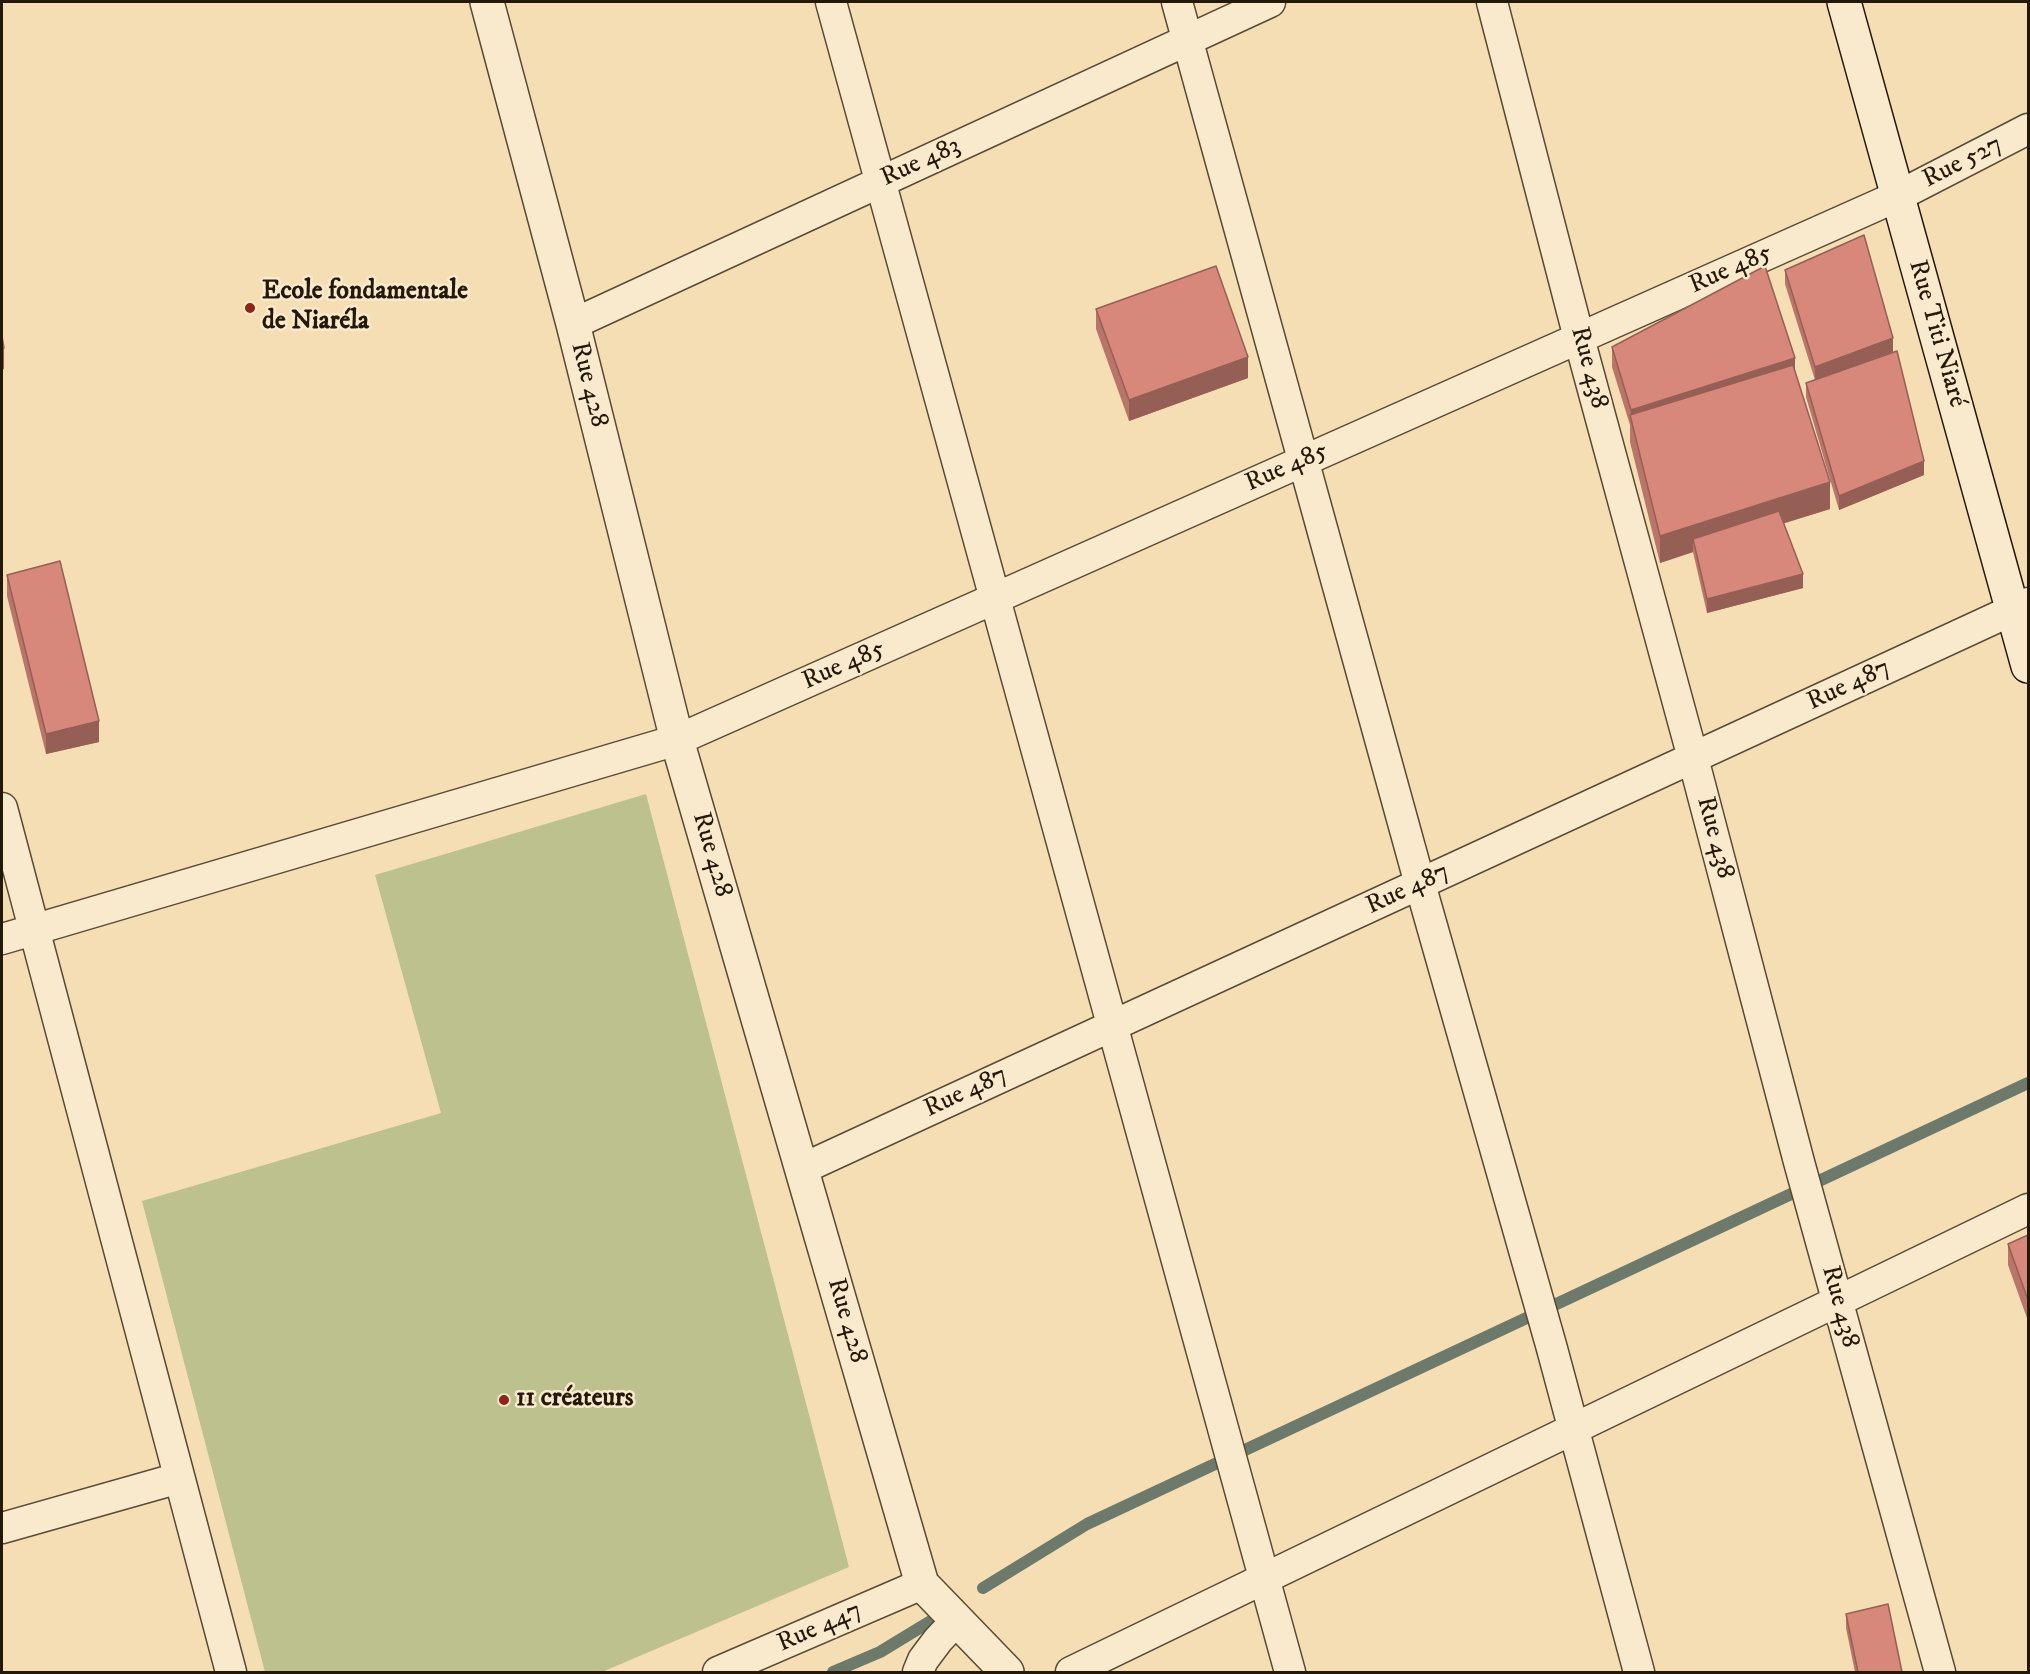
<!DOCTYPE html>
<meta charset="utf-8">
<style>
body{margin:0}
#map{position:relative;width:2030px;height:1674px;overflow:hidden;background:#f6deb4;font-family:"IM FELL DW Pica",serif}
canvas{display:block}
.frame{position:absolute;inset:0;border:3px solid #241809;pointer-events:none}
</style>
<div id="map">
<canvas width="2030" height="1674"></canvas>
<div class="frame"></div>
</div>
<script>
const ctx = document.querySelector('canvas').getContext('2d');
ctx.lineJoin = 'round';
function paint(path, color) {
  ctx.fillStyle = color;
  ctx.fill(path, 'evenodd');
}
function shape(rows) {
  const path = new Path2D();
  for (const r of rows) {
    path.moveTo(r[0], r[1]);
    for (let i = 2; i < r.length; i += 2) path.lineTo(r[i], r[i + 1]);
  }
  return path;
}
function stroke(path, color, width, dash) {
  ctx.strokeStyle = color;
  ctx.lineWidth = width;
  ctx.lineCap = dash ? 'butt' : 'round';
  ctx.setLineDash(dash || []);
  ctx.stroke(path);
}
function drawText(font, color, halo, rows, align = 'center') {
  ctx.font = font + ' "IM FELL DW Pica",serif';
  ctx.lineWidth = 5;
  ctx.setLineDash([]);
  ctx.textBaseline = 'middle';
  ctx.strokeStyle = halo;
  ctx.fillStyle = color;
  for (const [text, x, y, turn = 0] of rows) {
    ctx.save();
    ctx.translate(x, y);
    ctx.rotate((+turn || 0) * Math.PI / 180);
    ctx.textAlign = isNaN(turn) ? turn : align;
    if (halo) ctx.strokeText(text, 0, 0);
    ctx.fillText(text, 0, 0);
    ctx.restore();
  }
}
paint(shape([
 [646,794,849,1567,602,1672,265,1672,142,1201,441,1113,375,875]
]), '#bcc18d');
stroke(shape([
 [983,1588,1087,1524,2028,1083],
 [833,1672,880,1652,931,1621]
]), '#6d7a6b', 12);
const minor = shape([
 [831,2,1290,1672],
 [1177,2,1420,884,1551,1345,1639,1672],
 [1492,2,1579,338,1693,758,1799,1162,1940,1672],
 [573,324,1270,2],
 [2,808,231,1672],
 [2,939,677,740,1898,196,2028,129],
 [802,1169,2028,603],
 [2,1528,179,1478],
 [718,1672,922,1584],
 [918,1672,923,1660,938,1640,956,1621],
 [1071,1672,2028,1209]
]);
const tertiary = shape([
 [487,2,573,324,677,740,922,1584,1007,1672]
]);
const secondary = shape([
 [1844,2,2028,666]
]);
stroke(minor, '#584a34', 33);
stroke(tertiary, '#584a34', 36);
stroke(secondary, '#241809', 36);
stroke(minor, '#f9eace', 30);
stroke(tertiary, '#f9eace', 33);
stroke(secondary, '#f9eace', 33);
paint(shape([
 [1785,270,1893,352,1871,360,1924,475,1839,510,1806,397,1806,383,1815,380,1785,284],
 [1096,309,1248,378,1129,421,1096,329],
 [1612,347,1795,372,1830,509,1783,523,1803,588,1707,613,1693,552,1660,563,1630,442,1630,425,1612,367],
 [7,575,99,742,46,754,7,596],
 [2028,1235,2028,1321,2008,1265,2008,1244],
 [1846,1614,1902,1672,1855,1672,1846,1628]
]), '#b97569');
paint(shape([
 [1893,338,1893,352,1815,381,1815,367],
 [4,348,4,369,2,370,2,349],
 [1248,357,1248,378,1129,421,1129,400],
 [1795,358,1795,379,1631,422,1631,410],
 [1924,461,1924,475,1839,510,1839,496],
 [1830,482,1830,509,1696,551,1693,539,1693,552,1660,563,1660,536],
 [1803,574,1803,588,1707,613,1707,599],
 [99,721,99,742,46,754,46,734]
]), '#965f55');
const building = shape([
 [1864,235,1893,338,1815,367,1785,270,1864,235],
 [1216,266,1248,357,1129,400,1096,309,1216,266],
 [1765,266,1795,358,1631,410,1612,347,1765,266],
 [2,336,4,348,2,349,2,336],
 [1897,351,1924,461,1839,496,1806,383,1897,351],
 [1793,365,1830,482,1660,536,1630,415,1793,365],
 [1779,511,1803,574,1707,599,1693,539,1779,511],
 [60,561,99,721,46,734,7,575,60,561],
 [2028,1235,2028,1300,2008,1244,2028,1235],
 [1888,1604,1902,1672,1858,1672,1846,1614,1888,1604]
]);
paint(building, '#d7887a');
stroke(building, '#965f55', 1.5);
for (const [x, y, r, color] of [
 [250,308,6,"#8f2418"],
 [504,1400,6,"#8f2418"]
]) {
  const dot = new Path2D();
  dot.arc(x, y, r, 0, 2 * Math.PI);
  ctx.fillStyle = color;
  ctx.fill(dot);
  stroke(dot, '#f9eace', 2);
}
drawText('26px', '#241809', '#f9eace', [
 ["Rue 483",921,163,-25],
 ["Rue 527",1963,163,-27],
 ["Rue 485",1731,270,-24],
 ["Rue Titi Niaré",1936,334,74],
 ["Rue 438",1588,368,75],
 ["Rue 428",588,385,76],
 ["Rue 485",1287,468,-24],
 ["Rue 485",844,666,-24],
 ["Rue 487",1849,686,-25],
 ["Rue 438",1714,838,75],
 ["Rue 428",711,855,74],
 ["Rue 487",1408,890,-25],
 ["Rue 487",966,1093,-25],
 ["Rue 438",1839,1307,75],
 ["Rue 428",846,1321,74],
 ["Rue 447",820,1628,-24]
]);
drawText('bold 26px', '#241809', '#f9eace', [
 ["Ecole fondamentale",262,293],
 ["de Niaréla",262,323],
 ["11 créateurs",516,1400]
], 'left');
</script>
